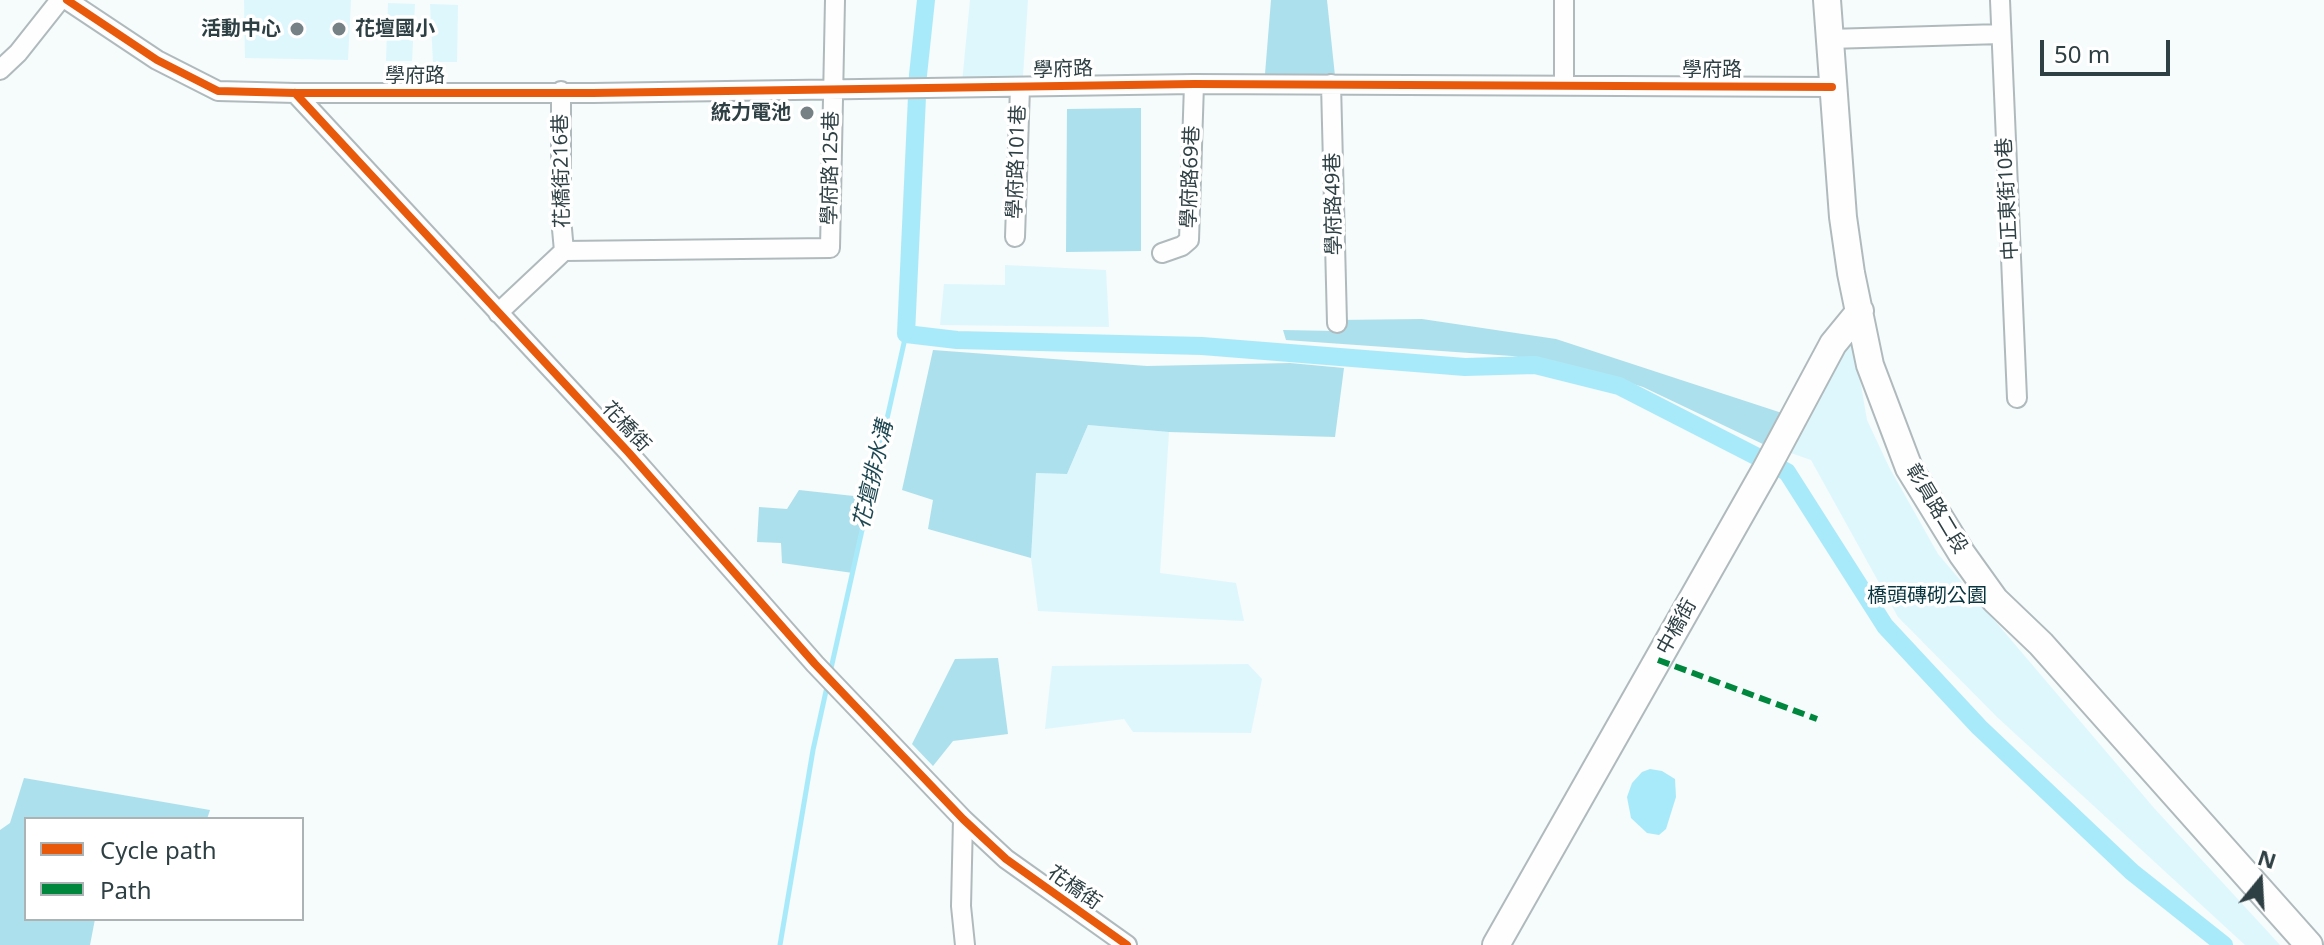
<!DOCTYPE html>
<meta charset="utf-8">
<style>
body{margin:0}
#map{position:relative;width:2324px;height:945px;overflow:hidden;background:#f6fbfb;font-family:"Noto Sans",sans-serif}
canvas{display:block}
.legend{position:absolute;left:24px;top:817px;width:280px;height:104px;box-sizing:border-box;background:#fff;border:2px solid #acb3b5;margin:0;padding:10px 14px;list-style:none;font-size:24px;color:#2f4045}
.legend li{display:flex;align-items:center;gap:16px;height:40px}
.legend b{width:40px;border:2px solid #acb3b5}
.north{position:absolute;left:2220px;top:841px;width:80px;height:80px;-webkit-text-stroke:6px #fff;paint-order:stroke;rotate:18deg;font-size:22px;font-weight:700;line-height:32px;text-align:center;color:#2f4045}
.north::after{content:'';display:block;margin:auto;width:28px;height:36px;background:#2f4045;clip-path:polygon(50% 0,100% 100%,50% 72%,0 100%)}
.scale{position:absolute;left:2040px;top:40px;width:130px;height:36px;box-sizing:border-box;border:4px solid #2f4045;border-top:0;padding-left:10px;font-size:24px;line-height:28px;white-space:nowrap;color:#2f4045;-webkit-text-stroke:6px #fff;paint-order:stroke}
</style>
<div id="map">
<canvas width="2324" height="945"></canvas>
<ul class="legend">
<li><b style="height:10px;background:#e8590c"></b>Cycle path</li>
<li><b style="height:10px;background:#00873e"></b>Path</li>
</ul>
<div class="north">N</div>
<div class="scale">50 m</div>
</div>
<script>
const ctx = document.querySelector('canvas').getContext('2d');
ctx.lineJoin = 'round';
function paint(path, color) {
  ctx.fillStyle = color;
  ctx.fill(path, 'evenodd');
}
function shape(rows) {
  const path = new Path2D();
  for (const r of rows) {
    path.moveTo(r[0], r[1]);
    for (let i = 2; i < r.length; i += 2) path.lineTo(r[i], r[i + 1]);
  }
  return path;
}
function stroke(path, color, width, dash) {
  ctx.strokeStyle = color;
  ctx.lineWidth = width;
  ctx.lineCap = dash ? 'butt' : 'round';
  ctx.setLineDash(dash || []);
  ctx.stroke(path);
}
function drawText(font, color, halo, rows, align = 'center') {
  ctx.font = font + ' "Noto Sans","Noto Sans TC",sans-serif';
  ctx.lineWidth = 7;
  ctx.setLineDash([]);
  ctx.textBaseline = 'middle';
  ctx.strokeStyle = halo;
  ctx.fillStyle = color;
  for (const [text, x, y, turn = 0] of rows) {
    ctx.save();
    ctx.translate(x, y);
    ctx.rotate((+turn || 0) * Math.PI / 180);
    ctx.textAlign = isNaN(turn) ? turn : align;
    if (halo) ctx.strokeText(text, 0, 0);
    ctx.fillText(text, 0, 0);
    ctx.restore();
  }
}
paint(shape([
 [244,0,351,0,348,60,245,58],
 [970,0,1028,0,1023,76,962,83],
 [388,3,415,4,412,61,386,61],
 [430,4,458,5,457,62,433,62],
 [1005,265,1106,270,1109,327,940,325,944,284,1005,285],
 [1853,339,1867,420,1889,467,1938,554,2154,808,2280,945,2245,945,1997,717,1898,617,1811,460,1785,451,1842,351],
 [1088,425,1169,432,1160,573,1236,583,1244,621,1038,611,1031,558,1036,473,1067,474],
 [1248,664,1262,679,1251,733,1133,732,1124,719,1045,729,1052,666]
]), '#def7fd');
paint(shape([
 [1271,0,1327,0,1335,76,1265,74],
 [1141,108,1141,251,1066,252,1067,109],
 [1422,319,1556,339,1785,414,1767,446,1643,387,1574,366,1512,356,1286,340,1283,330,1335,331,1337,320],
 [933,350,1147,366,1290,363,1344,368,1335,437,1169,432,1088,425,1067,474,1036,473,1031,558,928,529,933,500,902,490],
 [799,490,872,498,853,573,782,563,781,543,757,542,759,507,787,509],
 [998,658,1008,734,953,741,933,766,912,744,955,659],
 [24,778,210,810,207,819,26,819,26,919,95,919,90,945,0,945,0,830,10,823]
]), '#ace0ed');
paint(shape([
 [1650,769,1662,771,1675,779,1676,797,1666,829,1659,835,1647,833,1631,818,1627,797,1632,783,1642,772]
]), '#a9eafa');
stroke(shape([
 [830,673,906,334],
 [780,945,813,750,828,682]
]), '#a9eafa', 5);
stroke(shape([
 [926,0,918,75,906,334,957,340,1202,346,1465,367,1535,365,1619,386,1787,472,1885,626,1979,727,2132,872,2224,945]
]), '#a9eafa', 18);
const street = shape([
 [67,0,157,60,218,91,295,93,593,93,1194,84,1832,87],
 [2000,0,2017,398],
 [1829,39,2001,34],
 [0,70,18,53,60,0],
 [1331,84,1337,323],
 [1564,85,1564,0],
 [561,91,561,218,564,251],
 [295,93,629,453,815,664,963,819,1006,859,1127,945],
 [1015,237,1020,87],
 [564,251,830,248,835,0],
 [1162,253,1182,246,1189,240,1194,84],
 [498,313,564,251],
 [963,819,961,906,965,945]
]);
const secondary = shape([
 [1827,0,1843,217,1851,273,1870,365,1909,468,1962,554,1995,600,2041,644,2309,945],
 [1496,945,1765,471,1833,344,1860,311]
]);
stroke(street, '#b0babc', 22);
stroke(secondary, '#b0babc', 30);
stroke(street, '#fefefe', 18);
stroke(secondary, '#fefefe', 26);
stroke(shape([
 [1658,660,1817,719]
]), '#00873e', 6, [12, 6]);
stroke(shape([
 [67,0,157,60,218,91,295,93,593,93,1194,84,1832,87],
 [295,93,629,453,815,664,963,819,1006,859,1127,945]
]), '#e8590c', 8);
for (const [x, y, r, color] of [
 [297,29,8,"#758185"],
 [339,29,8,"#758185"],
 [807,113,8,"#758185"]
]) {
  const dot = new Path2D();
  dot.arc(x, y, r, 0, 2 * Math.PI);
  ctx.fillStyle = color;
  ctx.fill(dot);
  stroke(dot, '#fff', 3);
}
drawText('bold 20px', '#2f4045', '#fff', [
 ["活動中心",281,29],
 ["花壇國小",355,29,"left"],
 ["統力電池",791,113]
], 'right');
drawText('20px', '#2f4045', '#fff', [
 ["學府路",1063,70,-2],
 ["學府路",1712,70],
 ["學府路",415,76],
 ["學府路101巷",1017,162,-88],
 ["學府路125巷",831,168,-89],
 ["花橋街216巷",562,171,-91],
 ["學府路69巷",1191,177,-88],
 ["中正東街10巷",2008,199,-93],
 ["學府路49巷",1334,204,-91],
 ["花橋街",626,427,47],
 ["彰員路二段",1936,509,59],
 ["中橋街",1677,627,-61],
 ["花橋街",1074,888,35]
]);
drawText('20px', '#093640', '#fff', [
 ["橋頭磚砌公園",1927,596]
]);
drawText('italic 22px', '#1f4853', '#fff', [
 ["花壇排水溝",874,475,-77]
]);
</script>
